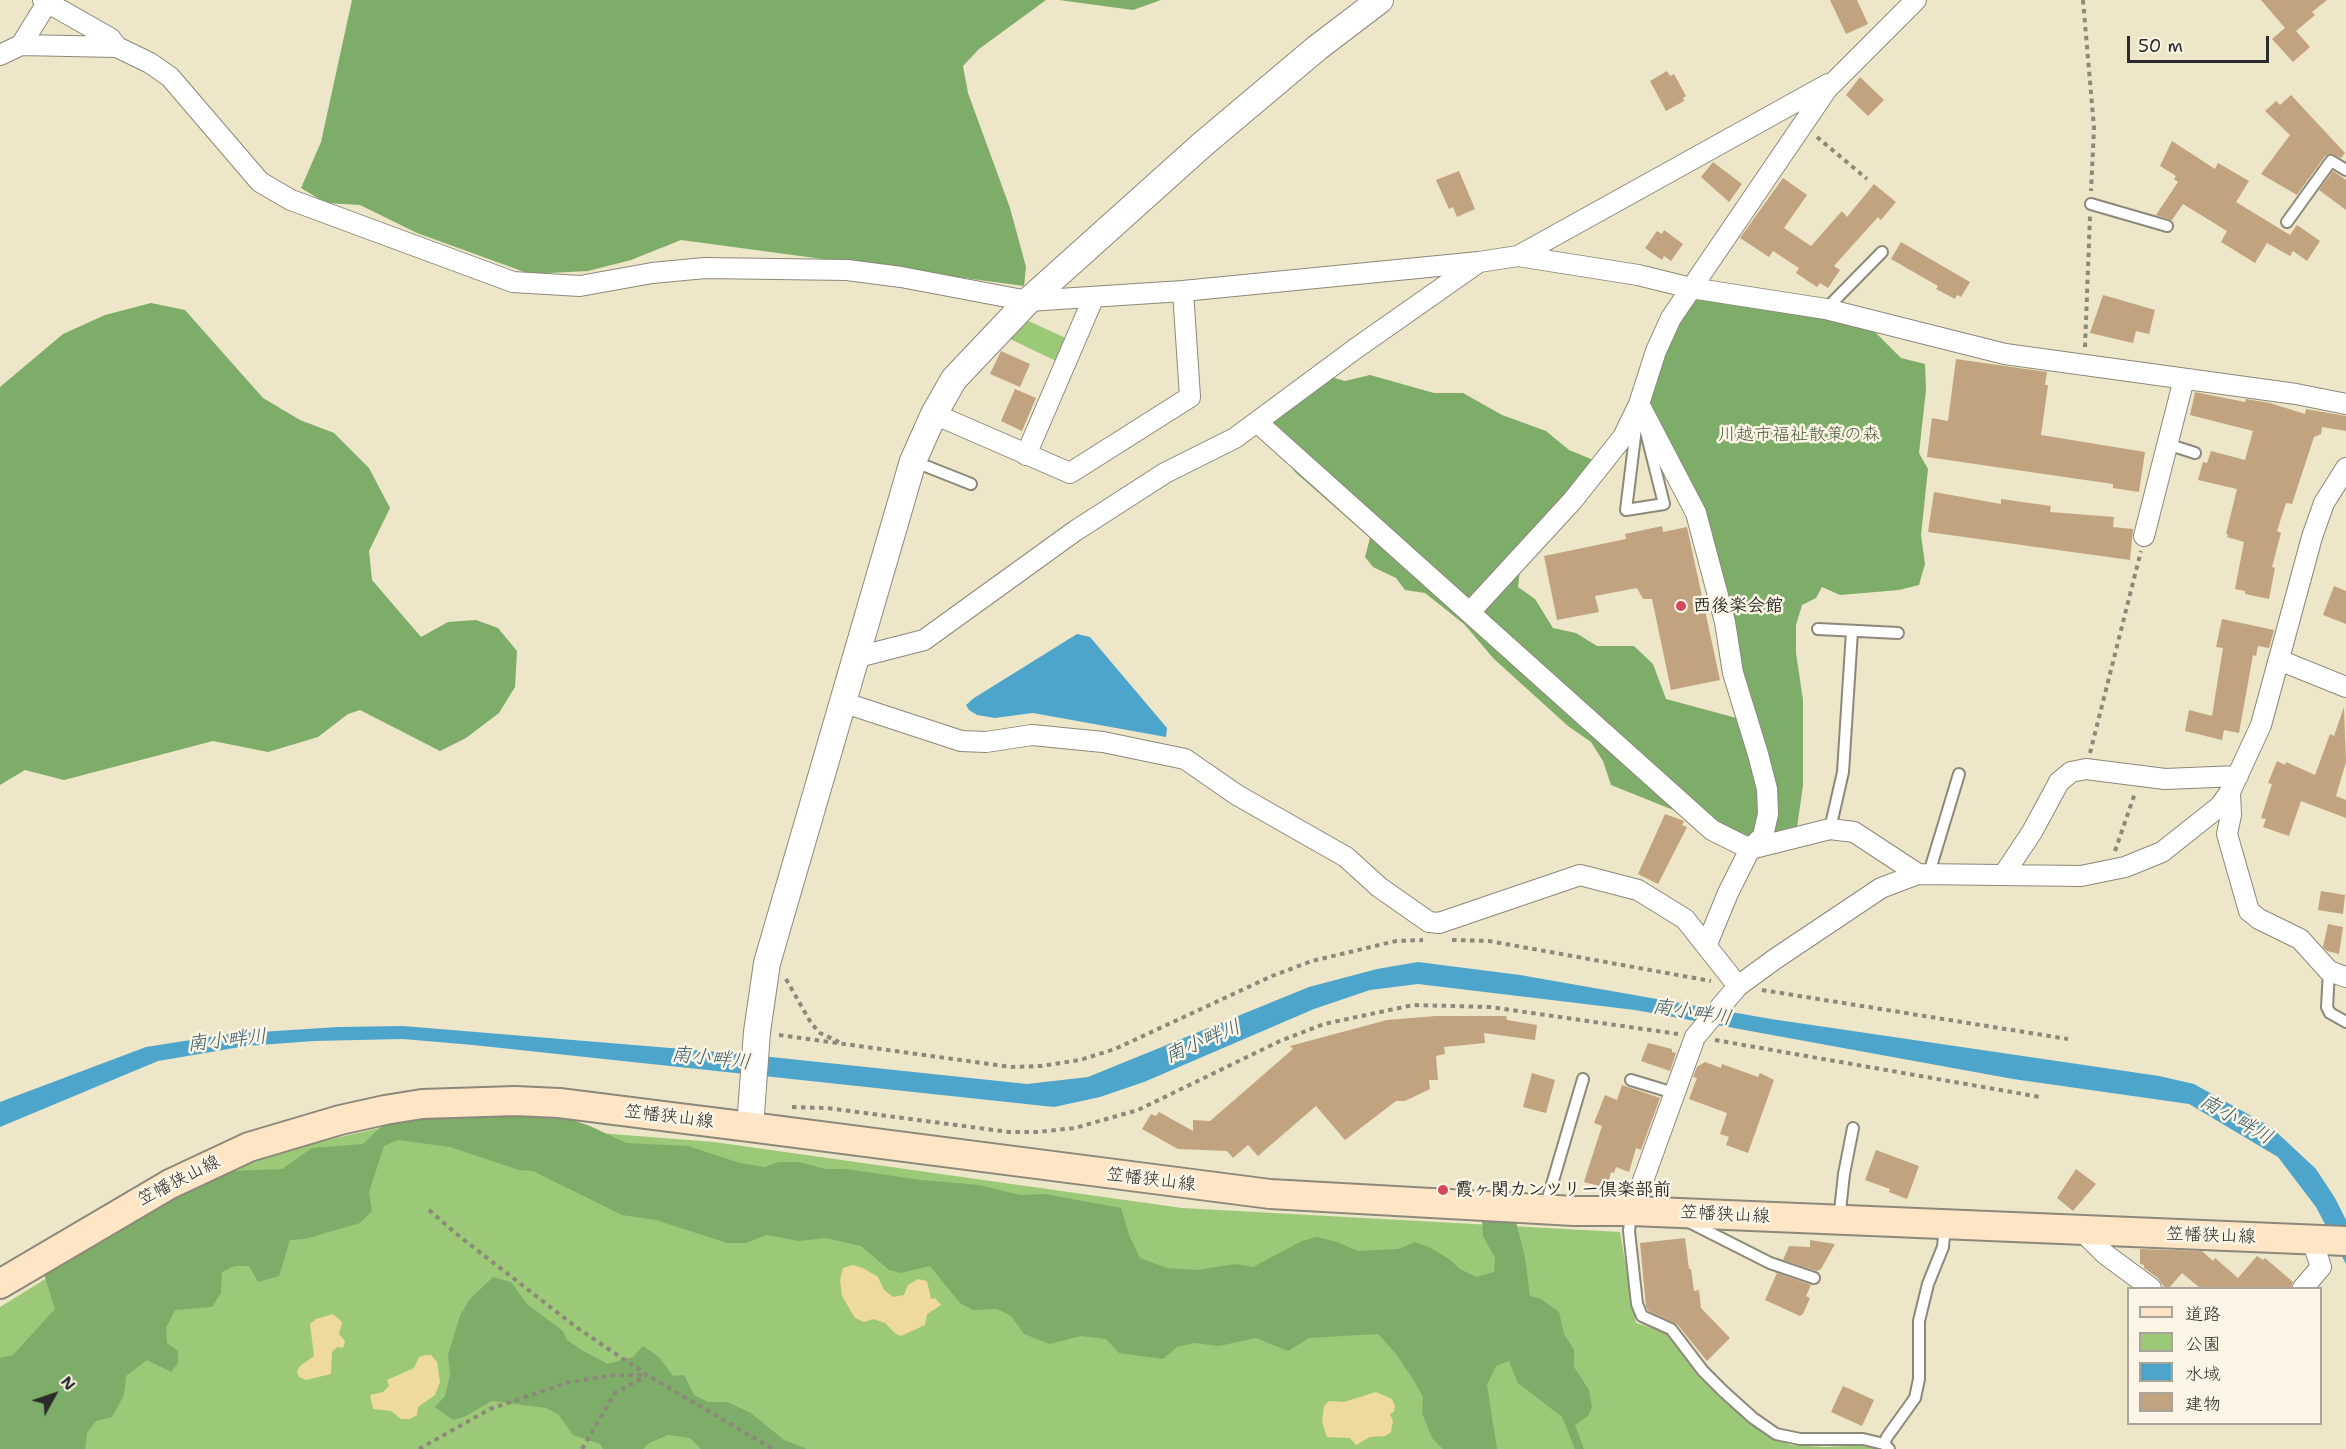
<!DOCTYPE html>
<meta charset="utf-8">
<style>
body{margin:0}
#map{position:relative;width:2346px;height:1449px;overflow:hidden;background:#ede6c8;font-family:"Shantell Sans","Klee One",sans-serif}
canvas{display:block}
.legend{position:absolute;left:2127px;top:1287px;width:195px;height:138px;box-sizing:border-box;background:#fcf5e5;border:2px solid #a8a49b;margin:0;padding:8px 10px;list-style:none;font-size:18px;color:#2b2b2b}
.legend li{display:flex;align-items:center;gap:12px;height:30px}
.legend b{width:30px;border:2px solid #a8a49b}
.north{position:absolute;left:24px;top:1365px;width:60px;height:60px;-webkit-text-stroke:4px #fcf5e5;paint-order:stroke;rotate:50deg;font-size:16px;font-weight:700;line-height:24px;text-align:center;color:#2b2b2b}
.north::after{content:'';display:block;margin:auto;width:21px;height:27px;background:#2b2b2b;clip-path:polygon(50% 0,100% 100%,50% 72%,0 100%)}
.scale{position:absolute;left:2127px;top:36px;width:142px;height:27px;box-sizing:border-box;border:3px solid #2b2b2b;border-top:0;padding-left:8px;font-size:18px;line-height:21px;white-space:nowrap;color:#2b2b2b;-webkit-text-stroke:4px #fcf5e5;paint-order:stroke}
</style>
<div id="map">
<canvas width="2346" height="1449"></canvas>
<ul class="legend">
<li><b style="height:8px;background:#fde5c5"></b>道路</li>
<li><b style="height:16px;background:#9cc977"></b>公園</li>
<li><b style="height:16px;background:#4ea5cb"></b>水域</li>
<li><b style="height:16px;background:#c1a37f"></b>建物</li>
</ul>
<div class="north">N</div>
<div class="scale">50 m</div>
</div>
<script>
const ctx = document.querySelector('canvas').getContext('2d');
ctx.lineJoin = 'round';
function paint(path, color) {
  ctx.fillStyle = color;
  ctx.fill(path, 'evenodd');
}
function shape(rows) {
  const path = new Path2D();
  for (const r of rows) {
    path.moveTo(r[0], r[1]);
    for (let i = 2; i < r.length; i += 2) path.lineTo(r[i], r[i + 1]);
  }
  return path;
}
function stroke(path, color, width, dash) {
  ctx.strokeStyle = color;
  ctx.lineWidth = width;
  ctx.lineCap = dash ? 'butt' : 'round';
  ctx.setLineDash(dash || []);
  ctx.stroke(path);
}
function drawText(font, color, halo, rows, align = 'center') {
  ctx.font = font + ' "Shantell Sans","Klee One",sans-serif';
  ctx.lineWidth = 5;
  ctx.setLineDash([]);
  ctx.textBaseline = 'middle';
  ctx.strokeStyle = halo;
  ctx.fillStyle = color;
  for (const [text, x, y, turn = 0] of rows) {
    ctx.save();
    ctx.translate(x, y);
    ctx.rotate((+turn || 0) * Math.PI / 180);
    ctx.textAlign = isNaN(turn) ? turn : align;
    if (halo) ctx.strokeText(text, 0, 0);
    ctx.fillText(text, 0, 0);
    ctx.restore();
  }
}
paint(shape([
 [1024,319,1068,339,1058,362,1006,337],
 [384,1127,548,1129,714,1142,1182,1208,1620,1232,1636,1323,1665,1332,1701,1376,1759,1430,1791,1445,1825,1447,1869,1445,1875,1449,0,1449,0,1307,236,1161]
]), '#9cc977');
paint(shape([
 [352,0,1046,0,979,49,963,66,968,93,1010,208,1026,267,1024,286,681,240,631,260,588,271,530,274,417,233,360,205,326,203,301,188,321,142],
 [1059,0,1161,0,1133,10],
 [1706,293,1870,327,1901,358,1925,364,1926,390,1919,453,1928,469,1921,535,1925,564,1919,585,1899,590,1840,595,1822,587,1816,598,1802,605,1796,625,1796,653,1803,700,1803,785,1797,828,1748,840,1611,785,1603,761,1591,742,1568,726,1494,659,1464,624,1425,593,1405,590,1396,578,1373,567,1365,557,1370,538,1295,472,1272,440,1269,400,1293,385,1328,376,1345,381,1370,375,1434,393,1463,393,1502,415,1546,431,1569,450,1591,459,1600,477,1520,570,1518,587,1535,599,1553,628,1576,633,1597,646,1634,646,1653,664,1666,699,1740,719,1746,688,1650,403,1669,343,1687,306],
 [151,303,185,310,263,398,300,420,334,433,369,468,390,508,369,551,372,580,421,637,448,622,476,620,498,628,517,651,515,687,499,713,466,738,440,751,360,710,348,714,318,737,268,752,213,741,64,780,25,770,0,785,0,387,63,334,105,315],
 [502,1113,558,1115,590,1126,626,1143,688,1146,740,1163,764,1167,779,1162,799,1162,825,1169,846,1169,921,1180,979,1185,1020,1195,1045,1194,1121,1208,1129,1235,1140,1258,1167,1268,1197,1270,1235,1264,1253,1267,1302,1241,1317,1237,1337,1242,1358,1251,1398,1249,1415,1242,1429,1247,1449,1259,1460,1269,1476,1277,1494,1272,1495,1258,1483,1236,1482,1220,1516,1222,1525,1257,1530,1296,1541,1299,1559,1312,1564,1334,1574,1350,1574,1367,1589,1390,1592,1407,1588,1416,1575,1425,1584,1449,1575,1449,1562,1417,1518,1383,1509,1361,1496,1366,1487,1385,1497,1449,1443,1449,1432,1438,1422,1413,1423,1397,1413,1379,1396,1354,1378,1334,1309,1338,1288,1351,1256,1338,1219,1346,1194,1343,1177,1347,1163,1359,1119,1353,1106,1339,1081,1336,1050,1344,1024,1334,1011,1316,997,1309,973,1310,960,1303,930,1266,901,1273,889,1270,861,1246,826,1238,799,1241,766,1235,746,1243,727,1243,656,1220,622,1215,533,1171,519,1170,450,1147,398,1140,384,1146,369,1192,372,1211,360,1223,305,1239,290,1240,279,1276,258,1282,249,1266,235,1266,222,1272,221,1293,212,1307,175,1310,166,1328,167,1343,178,1351,178,1363,171,1372,147,1360,126,1376,124,1395,112,1417,96,1421,87,1433,85,1449,0,1449,0,1358,13,1355,55,1309,43,1271,194,1181,232,1171,282,1169,312,1148,363,1144,388,1120],
 [493,1277,511,1282,527,1304,563,1331,567,1340,585,1352,608,1364,633,1357,643,1346,659,1357,673,1376,684,1375,694,1395,708,1402,727,1402,751,1413,784,1440,807,1449,701,1449,690,1438,668,1435,649,1443,643,1449,603,1449,600,1444,573,1435,558,1414,546,1408,492,1401,466,1416,453,1420,435,1407,445,1396,450,1375,448,1355,460,1316,469,1300]
]), '#7dad68');
paint(shape([
 [853,1265,863,1268,878,1277,884,1290,893,1297,904,1295,908,1285,918,1279,927,1281,931,1299,935,1298,941,1305,927,1314,925,1325,901,1336,896,1334,885,1323,873,1319,864,1322,855,1318,842,1296,840,1280,843,1268],
 [333,1314,342,1322,339,1334,345,1341,343,1348,337,1347,332,1352,331,1374,306,1380,299,1377,297,1371,300,1366,314,1356,310,1324,316,1319],
 [425,1355,431,1355,437,1362,440,1382,435,1395,418,1407,417,1415,410,1419,401,1419,391,1411,373,1409,370,1395,383,1392,389,1386,387,1380,414,1368,419,1357],
 [1376,1392,1392,1399,1395,1406,1394,1412,1390,1414,1393,1421,1391,1432,1386,1436,1370,1437,1356,1445,1350,1438,1327,1437,1322,1422,1324,1406,1329,1401,1344,1402]
]), '#eeda9e');
paint(shape([
 [1077,634,1090,637,1167,728,1166,737,1033,713,995,718,977,715,969,710,966,705,974,698],
 [1418,962,1520,975,1771,1019,2159,1076,2194,1084,2271,1127,2316,1169,2335,1198,2346,1220,2346,1264,2316,1207,2278,1157,2189,1104,2013,1079,1635,1010,1418,984,1370,990,1314,1009,1144,1082,1100,1097,1054,1107,473,1045,403,1039,314,1041,246,1046,158,1061,0,1127,0,1102,146,1047,229,1034,338,1027,403,1026,743,1054,1027,1084,1088,1077,1309,987,1377,969]
]), '#4ea5cb');
paint(shape([
 [1830,0,1857,0,1868,24,1846,34],
 [2261,0,2327,0,2312,12,2315,15,2296,31,2310,47,2293,62,2272,39,2285,28],
 [1667,71,1670,76,1674,74,1686,96,1683,98,1684,101,1666,111,1650,81],
 [1860,77,1884,100,1868,116,1846,95],
 [2291,95,2345,153,2341,158,2332,154,2325,156,2297,195,2261,174,2290,135,2265,111,2276,101,2280,105],
 [2172,141,2215,169,2218,163,2249,181,2236,202,2290,235,2297,225,2320,241,2307,261,2293,251,2290,256,2267,243,2255,263,2221,242,2227,231,2183,204,2172,220,2156,215,2178,182,2174,179,2176,176,2160,166],
 [1713,162,1742,184,1729,202,1701,177],
 [1459,171,1475,209,1457,217,1453,207,1449,209,1436,180],
 [2333,171,2346,180,2346,210,2319,190],
 [1783,178,1807,195,1784,228,1811,246,1842,211,1847,217,1874,184,1896,202,1881,220,1878,217,1834,266,1840,270,1828,288,1820,283,1817,287,1796,273,1799,268,1773,251,1769,257,1740,238],
 [1664,230,1683,244,1671,261,1664,256,1662,260,1645,248,1657,231,1662,234],
 [1901,242,1970,282,1961,297,1957,295,1955,299,1936,289,1938,286,1891,259],
 [2103,295,2155,310,2149,334,2136,331,2133,343,2090,333],
 [1001,351,1030,364,1020,387,990,374],
 [1956,359,2047,372,2045,385,2048,385,2041,435,2145,452,2139,492,2113,488,2113,484,1927,457,1932,418,1948,421],
 [1015,389,1036,398,1022,431,1001,421],
 [2195,392,2245,402,2246,399,2270,403,2305,414,2306,409,2346,416,2346,431,2322,427,2321,434,2314,437,2292,504,2286,503,2277,531,2281,533,2272,567,2275,568,2269,599,2245,594,2245,591,2235,589,2244,542,2227,537,2228,534,2226,534,2237,489,2198,480,2203,462,2207,463,2211,451,2245,460,2253,431,2190,415],
 [1934,492,2001,504,2001,499,2051,506,2050,512,2114,517,2113,527,2133,529,2130,560,1928,532],
 [1662,526,1663,532,1687,527,1720,680,1671,690,1652,599,1643,599,1637,588,1595,596,1599,612,1557,620,1544,556,1626,539,1625,534],
 [2334,586,2346,591,2346,624,2323,615],
 [2222,619,2274,630,2269,648,2258,646,2256,656,2253,655,2239,733,2224,730,2222,740,2185,731,2189,710,2212,716,2223,648,2216,647],
 [2344,707,2346,762,2336,796,2346,800,2346,818,2301,801,2289,836,2263,827,2266,819,2261,818,2272,784,2268,783,2277,761,2285,765,2286,762,2315,775,2330,734,2334,736],
 [1665,814,1684,821,1682,825,1687,827,1658,884,1638,874],
 [2321,891,2345,895,2343,914,2318,910],
 [2328,924,2343,927,2339,954,2327,951,2323,947],
 [1436,1016,1506,1016,1507,1020,1537,1025,1535,1040,1484,1033,1485,1043,1444,1047,1445,1054,1436,1056,1438,1080,1429,1080,1430,1089,1405,1101,1396,1101,1345,1140,1316,1106,1258,1156,1248,1145,1233,1158,1227,1151,1178,1149,1142,1129,1151,1114,1156,1116,1159,1112,1193,1131,1193,1120,1210,1121,1293,1049,1290,1046,1387,1020],
 [1648,1043,1672,1049,1672,1052,1676,1053,1670,1071,1641,1061],
 [1705,1062,1721,1068,1722,1064,1758,1077,1760,1073,1774,1080,1748,1153,1726,1145,1729,1137,1720,1134,1727,1113,1689,1099,1697,1078,1693,1077,1697,1067],
 [1532,1073,1555,1080,1546,1113,1523,1107],
 [1622,1085,1660,1098,1641,1150,1636,1148,1629,1172,1616,1167,1614,1173,1611,1172,1607,1188,1584,1182,1602,1126,1594,1123,1605,1095,1617,1100],
 [1876,1150,1919,1166,1907,1199,1889,1192,1890,1189,1865,1180],
 [2076,1169,2096,1184,2073,1211,2057,1198],
 [1685,1238,1689,1269,1691,1269,1694,1291,1699,1290,1701,1308,1730,1338,1707,1361,1677,1324,1649,1311,1646,1307,1640,1243],
 [1810,1240,1835,1244,1821,1269,1817,1271,1783,1260,1789,1246,1810,1247],
 [2140,1249,2202,1251,2213,1261,2215,1258,2238,1278,2257,1256,2263,1260,2265,1258,2293,1282,2291,1288,2200,1288,2182,1273,2169,1288,2165,1288,2158,1278,2144,1268,2144,1265,2140,1264],
 [1777,1273,1811,1285,1806,1296,1810,1298,1803,1314,1800,1316,1765,1300],
 [1843,1386,1874,1400,1862,1426,1831,1412]
]), '#c1a37f');
const service = shape([
 [2091,204,2167,226],
 [2287,222,2331,161,2346,170],
 [1826,309,1882,252],
 [1639,404,1664,504,1626,510,1639,404],
 [2167,444,2195,453],
 [913,461,971,484],
 [1818,629,1898,633],
 [1830,829,1843,772,1852,631],
 [1929,873,1959,774],
 [2329,971,2327,1007,2330,1013,2346,1022],
 [1631,1080,1674,1093],
 [1545,1208,1583,1079],
 [1631,1212,1629,1231,1637,1304,1642,1316,1671,1329,1703,1371,1723,1391,1753,1418,1776,1434,1800,1439,1863,1439,1884,1444],
 [1839,1220,1844,1174,1853,1128],
 [1689,1222,1770,1263,1814,1278],
 [1889,1449,1884,1444,1887,1437,1915,1398,1919,1379,1919,1321,1928,1284,1943,1247,1945,1225]
]);
const minor = shape([
 [43,0,110,38,117,47],
 [21,45,47,3],
 [0,55,21,45,117,47,150,63,170,77,260,182,291,200,513,282,580,286,652,273,705,268,847,270,901,277,1028,301,1183,291,1479,262,1518,256,1638,275,1691,288,1826,309,2005,354,2296,394,2346,404],
 [1518,256,1828,84],
 [1639,404,1696,513,1725,622,1733,673,1758,754,1767,789,1768,814,1763,836,1750,849],
 [934,414,1070,473,1190,397,1183,291],
 [1257,422,1712,830,1750,849,1728,893,1707,944],
 [1026,455,1093,299],
 [2144,536,2184,379],
 [1470,612,1573,500,1623,437,1639,404,1656,351,1671,318,1827,89,1916,0],
 [854,658,924,640,1075,531,1165,473,1235,438,1355,349,1479,262],
 [2279,660,2346,687],
 [842,702,961,741,986,742,1032,735,1103,742,1185,759,1237,795,1346,857,1379,887,1429,922,1439,923,1580,875,1638,890,1685,919,1738,986],
 [2230,792,2231,815,2227,834,2249,911,2259,919,2300,939,2329,971,2346,977],
 [1750,849,1830,829,1854,832,1918,874],
 [2004,874,2032,832,2059,782,2071,772,2086,769,2165,779,2238,776],
 [1632,1211,1695,1037,1738,986,1775,959,1881,888,1918,874,2081,876,2125,867,2162,852,2220,806,2230,792,2261,725,2312,537,2324,503,2346,468],
 [2081,1230,2105,1254,2151,1288],
 [2303,1288,2321,1267,2312,1240]
]);
const tertiary = shape([
 [750,1127,757,1032,767,963,913,461,934,414,954,379,1028,301,1203,144,1317,48,1380,0]
]);
const secondary = shape([
 [0,1284,170,1184,249,1147,340,1120,385,1110,422,1104,515,1101,559,1103,750,1127,1270,1194,1574,1211,1632,1211,2346,1241]
]);
stroke(service, '#8c887a', 14);
stroke(minor, '#8c887a', 22);
stroke(tertiary, '#8c887a', 28);
stroke(secondary, '#8c887a', 32);
stroke(shape([
 [2083,0,2094,128,2091,191],
 [1817,137,1867,179],
 [2085,347,2090,216],
 [2090,753,2141,551],
 [2115,851,2135,793],
 [1452,940,1489,941,1711,981],
 [786,979,811,1023,820,1033,839,1042],
 [1762,990,2068,1039],
 [779,1035,1011,1067,1041,1066,1080,1060,1115,1049,1272,976,1312,961,1396,941,1423,940],
 [1715,1040,2040,1097],
 [792,1107,827,1108,1009,1132,1038,1132,1075,1128,1138,1110,1280,1041,1324,1024,1413,1005,1490,1007,1678,1034],
 [429,1210,459,1236,576,1327,647,1375,773,1449],
 [419,1449,490,1409,570,1382,615,1375,646,1375],
 [582,1449,615,1393,646,1376]
]), '#8c887a', 4, [4.5, 4.5]);
stroke(service, '#fff', 10);
stroke(minor, '#fff', 20);
stroke(tertiary, '#fff', 26);
stroke(secondary, '#fde5c5', 28);
for (const [x, y, r, color] of [
 [1681,606,6,"#d1495b"],
 [1443,1190,6,"#d1495b"]
]) {
  const dot = new Path2D();
  dot.arc(x, y, r, 0, 2 * Math.PI);
  ctx.fillStyle = color;
  ctx.fill(dot);
  stroke(dot, '#fcf5e5', 2);
}
drawText('18px', '#4d5a42', '#fcf5e5', [
 ["川越市福祉散策の森",1799,435]
]);
drawText('bold 18px', '#2b2b2b', '#fcf5e5', [
 ["西後楽会館",1693,606],
 ["霞ヶ関カンツリー倶楽部前",1455,1190]
], 'left');
drawText('18px', '#2b2b2b', '#fcf5e5', [
 ["笠幡狭山線",669,1117,7],
 ["笠幡狭山線",1151,1180,7],
 ["笠幡狭山線",179,1181,-27],
 ["笠幡狭山線",1725,1215,3],
 ["笠幡狭山線",2211,1236,2]
]);
drawText('italic 20px', '#395c6b', '#fcf5e5', [
 ["南小畔川",1692,1013,9],
 ["南小畔川",227,1041,-6],
 ["南小畔川",1203,1042,-23],
 ["南小畔川",711,1059,6],
 ["南小畔川",2236,1120,30]
]);
</script>
